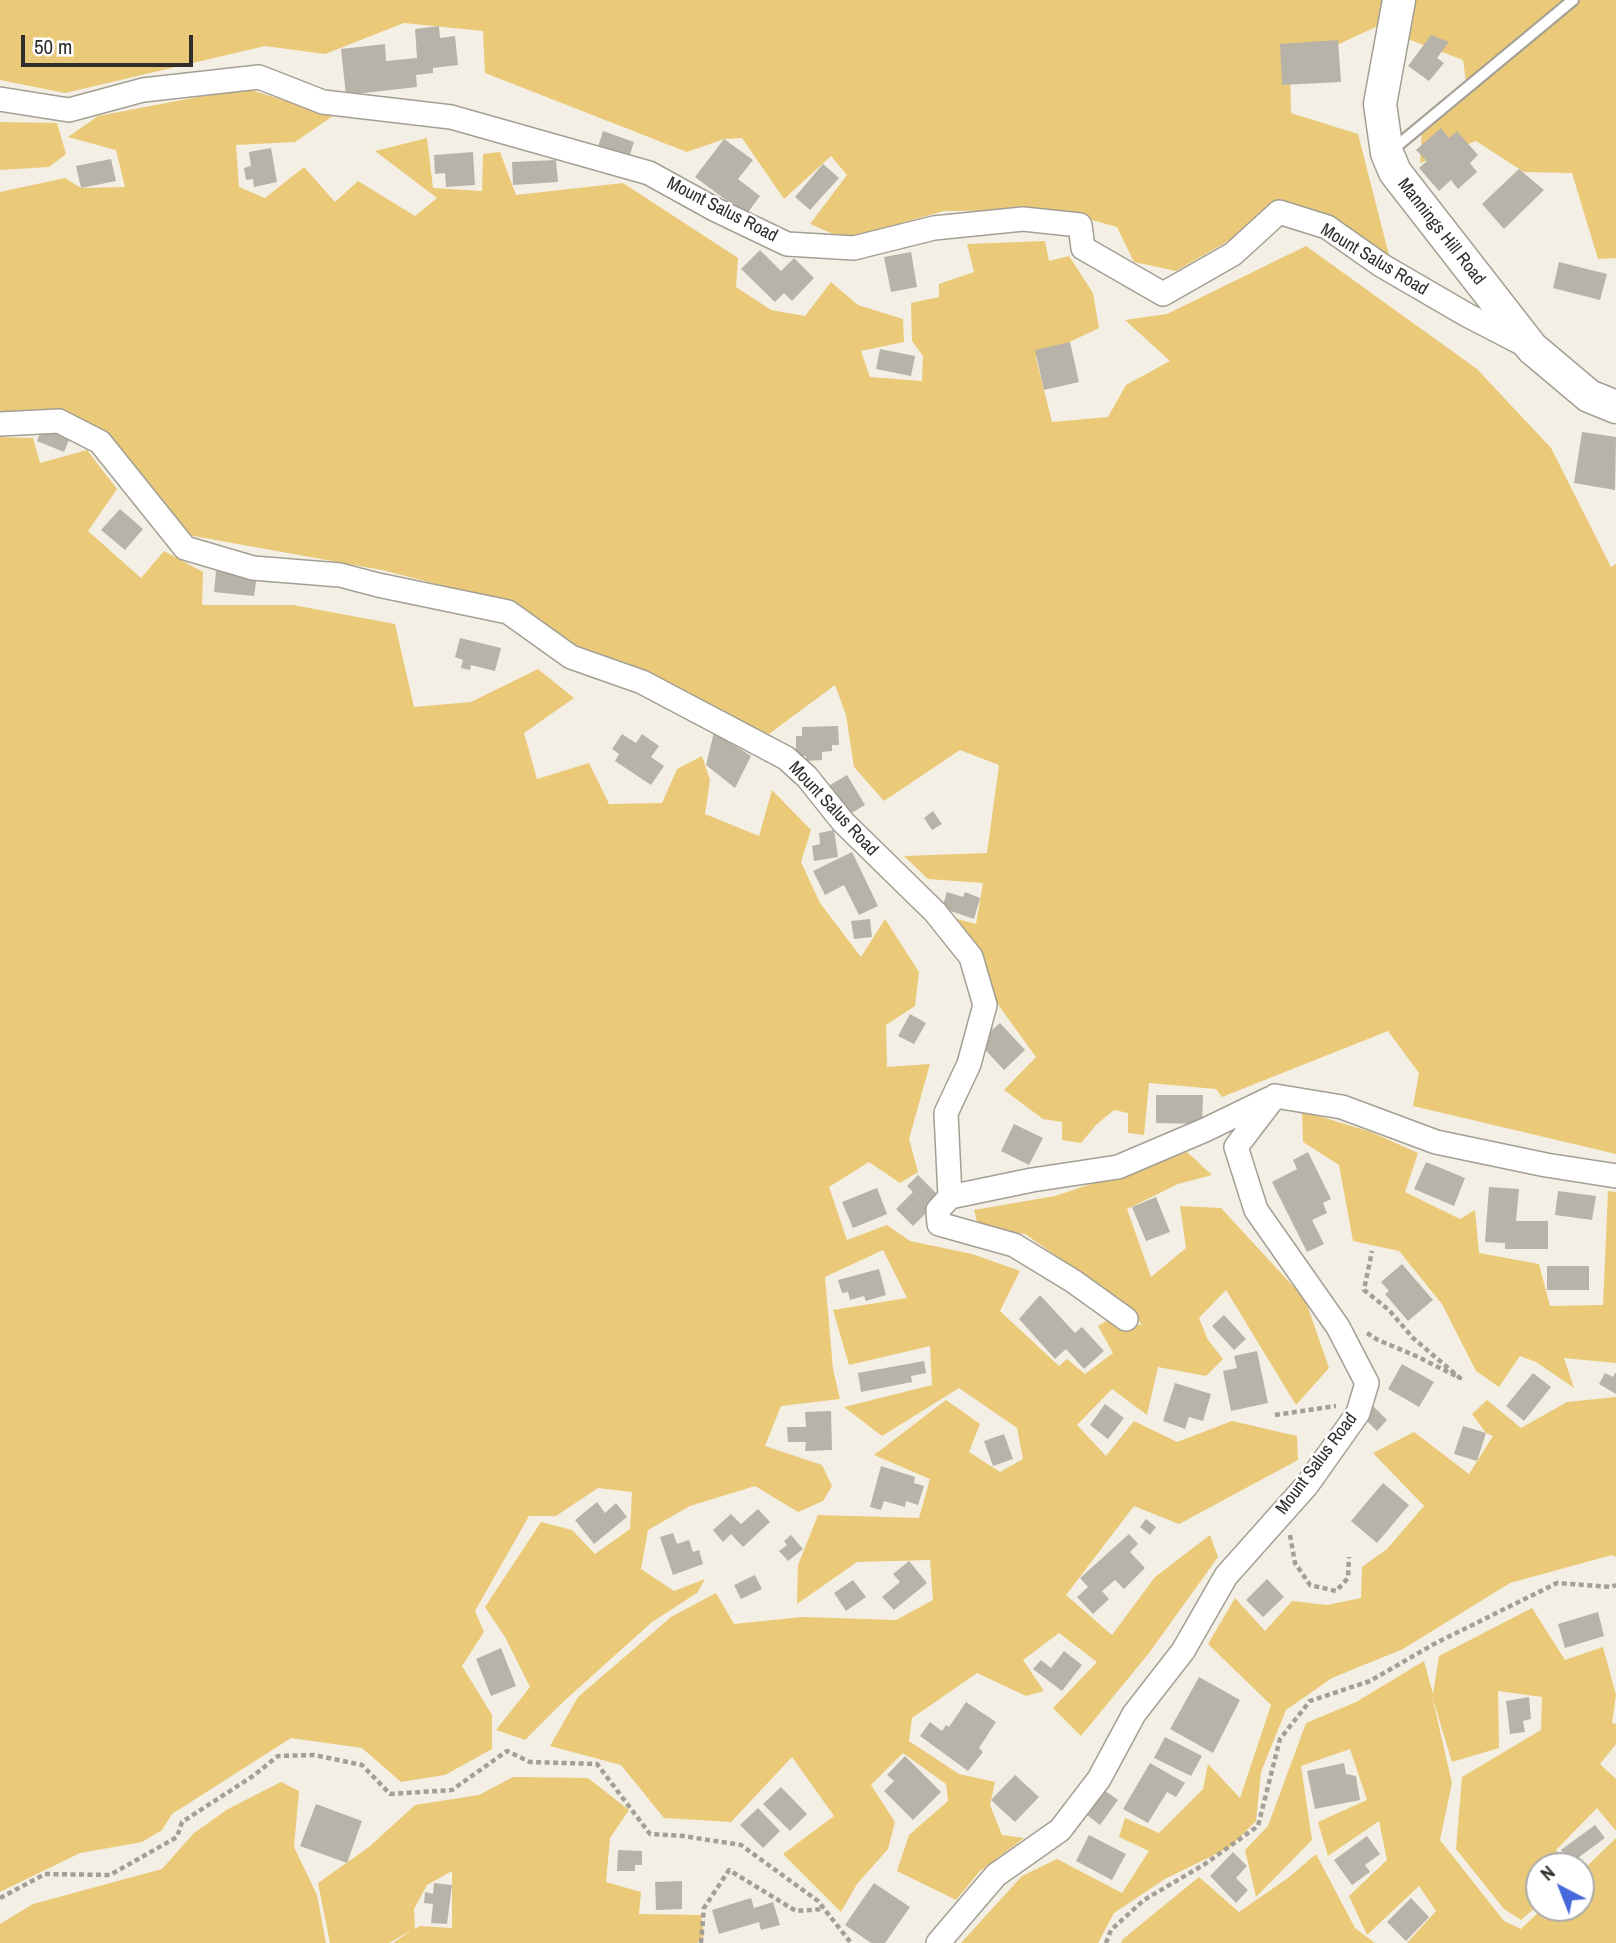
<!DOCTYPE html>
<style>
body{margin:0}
#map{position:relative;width:1616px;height:1943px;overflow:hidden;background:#f4efe4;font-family:"Archivo Narrow",sans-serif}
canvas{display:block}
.north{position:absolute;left:1525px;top:1852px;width:70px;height:70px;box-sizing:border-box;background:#fff;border:2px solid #acabaa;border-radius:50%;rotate:318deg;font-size:19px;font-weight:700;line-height:28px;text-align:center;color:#302e2a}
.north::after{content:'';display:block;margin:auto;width:24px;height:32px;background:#4869dc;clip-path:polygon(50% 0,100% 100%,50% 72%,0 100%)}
.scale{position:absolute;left:21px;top:35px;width:172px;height:32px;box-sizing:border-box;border:4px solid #302e2a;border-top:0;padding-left:9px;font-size:21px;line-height:24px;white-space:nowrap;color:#302e2a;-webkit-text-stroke:5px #fff;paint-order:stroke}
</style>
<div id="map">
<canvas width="1616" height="1943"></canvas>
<div class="north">N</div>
<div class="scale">50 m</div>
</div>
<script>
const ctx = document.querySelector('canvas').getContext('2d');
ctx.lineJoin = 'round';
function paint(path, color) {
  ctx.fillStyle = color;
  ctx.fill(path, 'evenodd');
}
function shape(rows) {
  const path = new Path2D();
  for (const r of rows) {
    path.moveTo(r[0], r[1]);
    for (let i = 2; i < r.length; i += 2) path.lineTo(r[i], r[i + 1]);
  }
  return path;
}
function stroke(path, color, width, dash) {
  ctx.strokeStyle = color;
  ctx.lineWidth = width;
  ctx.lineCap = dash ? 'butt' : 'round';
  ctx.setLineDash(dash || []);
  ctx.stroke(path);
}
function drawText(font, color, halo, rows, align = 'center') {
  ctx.font = font + ' "Archivo Narrow",sans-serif';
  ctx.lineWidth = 5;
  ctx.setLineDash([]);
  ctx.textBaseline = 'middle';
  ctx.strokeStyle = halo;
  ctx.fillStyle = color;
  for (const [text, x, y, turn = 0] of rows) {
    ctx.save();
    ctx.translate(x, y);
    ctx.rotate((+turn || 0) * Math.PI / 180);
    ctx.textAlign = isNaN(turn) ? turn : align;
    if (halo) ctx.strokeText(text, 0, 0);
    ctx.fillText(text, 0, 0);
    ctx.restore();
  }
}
paint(shape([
 [0,0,1392,0,1382,24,1290,67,1291,113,1358,134,1390,259,1279,212,1176,271,1134,262,1117,227,1056,210,944,211,845,239,810,224,847,175,831,156,784,199,742,138,724,139,687,152,485,73,483,31,404,23,325,54,265,46,65,93,0,80],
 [1403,0,1616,0,1616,258,1598,259,1572,173,1524,172,1476,141,1420,163,1422,132,1468,96,1463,60,1400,36],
 [245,88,333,116,295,142,236,145,239,187,265,198,304,167,335,202,358,181,415,216,437,198,375,151,427,138,433,188,482,191,483,154,500,152,516,195,623,183,738,258,736,287,771,310,805,316,831,282,858,305,903,319,904,342,861,351,870,377,922,381,923,356,912,341,911,303,939,297,939,284,974,272,967,244,1045,241,1049,261,1069,256,1093,293,1099,328,1036,358,1052,422,1108,417,1126,385,1170,361,1125,320,1167,314,1306,246,1477,369,1551,448,1611,567,1616,564,1616,1154,1413,1106,1419,1073,1388,1031,1222,1097,1216,1089,1149,1083,1144,1135,1128,1133,1128,1113,1114,1110,1096,1125,1081,1143,1062,1140,1062,1122,1043,1119,1004,1090,1036,1057,999,1006,954,918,976,924,983,883,928,879,904,856,987,853,999,765,960,750,884,801,854,767,846,715,835,685,769,734,570,646,511,603,382,570,188,535,99,429,0,414,0,192,65,178,81,188,125,187,116,150,68,137,98,116],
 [0,122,57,123,66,154,49,167,0,170],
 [0,437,33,438,40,463,87,450,117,489,88,531,141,578,164,551,203,572,202,605,293,605,395,624,414,707,471,702,538,669,574,698,524,733,537,779,589,763,609,804,662,803,677,769,702,756,710,780,705,814,759,836,772,790,811,830,801,862,820,903,861,957,885,919,919,972,915,1006,886,1025,887,1067,930,1064,909,1139,918,1172,900,1183,869,1162,829,1187,847,1240,887,1225,910,1241,972,1254,1020,1271,1000,1311,1059,1366,1067,1359,1085,1374,1113,1353,1098,1326,1108,1320,1142,1325,1128,1306,1025,1234,978,1226,974,1210,1055,1196,1187,1152,1212,1175,1178,1184,1127,1209,1151,1277,1186,1248,1180,1206,1221,1208,1305,1299,1329,1368,1296,1405,1226,1290,1199,1318,1208,1340,1223,1359,1206,1376,1158,1367,1147,1415,1112,1389,1077,1425,1106,1456,1134,1421,1177,1442,1232,1421,1297,1436,1298,1460,1179,1524,1134,1506,1066,1595,1112,1635,1155,1577,1210,1535,1218,1557,1149,1653,1081,1736,1053,1708,1097,1662,1059,1633,1023,1660,1044,1691,1026,1696,977,1673,912,1718,909,1741,959,1774,995,1782,990,1805,1002,1835,1024,1838,980,1871,956,1900,897,1871,909,1835,948,1801,946,1784,903,1753,871,1785,895,1822,888,1849,857,1884,841,1912,783,1854,834,1816,792,1757,731,1822,664,1818,621,1765,550,1746,578,1697,671,1617,716,1593,734,1624,802,1617,896,1620,933,1600,930,1560,857,1562,797,1604,798,1565,818,1515,919,1518,930,1479,874,1455,946,1400,980,1424,969,1452,1000,1472,1023,1459,1017,1428,959,1388,882,1436,844,1407,932,1385,930,1346,849,1365,833,1310,907,1298,883,1250,825,1277,833,1369,840,1399,781,1406,765,1446,822,1465,832,1486,823,1501,798,1512,755,1486,690,1506,648,1530,641,1569,674,1591,705,1579,697,1593,652,1622,563,1702,525,1740,496,1730,530,1687,505,1637,485,1607,541,1522,572,1530,595,1554,630,1529,632,1492,598,1488,556,1516,529,1516,475,1611,484,1632,462,1666,492,1715,492,1749,445,1775,401,1782,362,1748,291,1738,172,1814,162,1830,142,1842,80,1853,0,1892],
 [1302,1111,1371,1132,1418,1153,1405,1192,1460,1219,1475,1210,1479,1253,1539,1264,1550,1306,1603,1305,1608,1191,1616,1192,1616,1363,1564,1358,1574,1388,1536,1362,1520,1356,1499,1387,1476,1371,1442,1304,1399,1251,1353,1241,1339,1165,1303,1142],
 [1616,1397,1616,1557,1612,1555,1510,1583,1403,1649,1332,1678,1286,1710,1261,1772,1256,1821,1230,1847,1165,1879,1114,1913,1098,1943,961,1943,1022,1876,1057,1859,1122,1893,1149,1851,1119,1837,1125,1818,1159,1833,1203,1789,1208,1764,1240,1798,1271,1705,1208,1644,1235,1598,1265,1631,1292,1601,1327,1605,1361,1598,1362,1567,1387,1549,1424,1506,1373,1453,1414,1432,1469,1474,1493,1436,1486,1433,1472,1414,1487,1400,1521,1428,1567,1402],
 [1532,1608,1565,1660,1603,1647,1616,1695,1612,1723,1616,1724,1616,1744,1600,1764,1616,1779,1616,1831,1597,1808,1556,1850,1564,1866,1539,1866,1539,1904,1521,1920,1504,1909,1456,1849,1462,1777,1541,1730,1542,1697,1498,1691,1499,1748,1452,1762,1432,1696,1452,1783,1440,1840,1504,1921,1521,1929,1543,1908,1581,1908,1581,1872,1616,1838,1616,1943,1407,1943,1436,1911,1419,1886,1367,1935,1349,1896,1387,1860,1379,1821,1328,1856,1318,1822,1367,1800,1350,1749,1301,1766,1312,1840,1256,1897,1245,1850,1268,1826,1306,1723,1356,1702,1424,1661,1433,1694,1439,1656],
 [513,1777,588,1778,629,1810,610,1838,606,1882,641,1892,639,1914,701,1915,704,1936,697,1943,393,1943,412,1930,389,1943,330,1943,318,1883,369,1847,415,1805,479,1795],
 [452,1871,452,1928,420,1926,415,1929,414,1909,427,1885],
 [281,1782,299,1791,294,1847,317,1895,326,1943,0,1943,0,1924,33,1904,162,1869,194,1833,228,1809],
 [1316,1854,1355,1928,1375,1943,1121,1943,1123,1939,1199,1877,1239,1912,1288,1878]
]), '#eac979');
paint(shape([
 [439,26,440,38,455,36,458,65,433,68,433,73,416,75,417,87,346,95,341,49,385,44,386,61,417,58,415,29],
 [1431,35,1449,42,1437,58,1444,63,1429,81,1408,66],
 [1338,40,1341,82,1282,85,1280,44],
 [1441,128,1449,138,1457,131,1478,155,1470,163,1477,172,1458,189,1451,180,1439,191,1419,168,1427,161,1416,150],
 [603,131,634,142,629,158,598,147],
 [724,139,753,160,738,179,760,196,746,215,695,177],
 [271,148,277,182,254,187,253,179,246,180,244,168,251,166,249,152],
 [473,152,475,185,446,187,445,173,435,174,434,155],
 [111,159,116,181,81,188,76,166],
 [556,160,558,182,513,185,512,162],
 [823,164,839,178,810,210,795,197],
 [1519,169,1544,190,1504,229,1482,204],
 [760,250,781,271,794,258,814,278,792,301,784,293,775,302,741,269],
 [911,252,917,287,891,292,884,257],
 [1559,262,1607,274,1600,300,1553,288],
 [1070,342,1079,382,1044,390,1035,350],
 [880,349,915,356,911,376,876,369],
 [44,424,71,435,64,452,37,441],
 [1582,432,1616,437,1615,490,1574,483],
 [120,509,143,529,125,550,101,530],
 [216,571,257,575,254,596,214,592],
 [460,638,501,648,495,671,471,665,470,670,461,668,463,660,455,657],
 [838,726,839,745,832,745,832,751,822,752,822,760,806,761,806,756,796,756,796,736,802,736,802,727],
 [714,732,751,756,735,788,706,765],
 [622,734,636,743,642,734,659,746,651,757,664,766,651,785,615,761,619,754,612,749],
 [847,775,865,805,848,815,830,785],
 [933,811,942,824,932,830,924,818],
 [834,830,838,857,814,861,812,846,820,844,819,833],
 [852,852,878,906,859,915,844,885,825,895,813,871],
 [947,892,963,897,965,892,980,898,974,919,942,908],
 [870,919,872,937,854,939,851,921],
 [910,1014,926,1023,914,1044,898,1036],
 [1000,1023,1025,1050,1004,1070,978,1042],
 [1156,1095,1203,1095,1202,1124,1156,1123],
 [1014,1124,1043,1138,1029,1165,1001,1151],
 [1308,1152,1331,1199,1323,1203,1327,1213,1312,1220,1324,1244,1307,1252,1272,1182,1297,1169,1293,1160],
 [1426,1162,1465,1178,1454,1206,1414,1189],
 [918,1175,941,1198,913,1226,896,1209,913,1192,907,1186],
 [1489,1187,1519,1189,1516,1221,1548,1221,1548,1249,1505,1249,1505,1243,1485,1242],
 [877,1188,887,1214,853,1228,842,1202],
 [1558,1191,1596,1196,1592,1220,1555,1215],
 [1156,1197,1170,1232,1146,1241,1132,1207],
 [1402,1264,1433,1300,1408,1321,1385,1294,1389,1291,1381,1282],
 [1547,1266,1589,1266,1589,1290,1547,1290],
 [879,1269,886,1295,866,1301,864,1296,850,1300,848,1292,842,1293,838,1280],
 [1040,1295,1075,1333,1082,1327,1104,1351,1084,1369,1066,1349,1055,1359,1019,1319],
 [1224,1315,1246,1339,1234,1350,1212,1326],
 [1257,1351,1268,1403,1231,1411,1223,1371,1237,1368,1234,1356],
 [924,1361,926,1373,911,1376,912,1382,861,1392,858,1373],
 [1402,1364,1434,1382,1419,1407,1388,1389],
 [1616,1372,1616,1394,1599,1384,1605,1373,1613,1377],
 [1533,1373,1551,1387,1524,1421,1506,1406],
 [1175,1383,1211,1394,1203,1421,1189,1417,1185,1429,1163,1421],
 [1105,1404,1124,1418,1108,1439,1090,1425],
 [1373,1406,1387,1420,1377,1431,1363,1417],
 [831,1411,832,1450,805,1451,806,1442,788,1442,787,1427,806,1427,805,1412],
 [1463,1426,1486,1433,1477,1461,1454,1454],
 [1004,1434,1013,1459,993,1466,984,1441],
 [881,1466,915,1477,914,1483,924,1486,918,1505,906,1501,905,1507,884,1501,881,1510,870,1507],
 [1383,1483,1409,1505,1377,1543,1351,1521],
 [597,1502,605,1513,616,1503,627,1517,594,1544,575,1520],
 [758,1509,770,1522,743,1547,731,1534,723,1542,713,1530,731,1514,741,1524],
 [1146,1519,1156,1527,1150,1535,1140,1527],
 [673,1533,677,1544,689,1540,693,1552,699,1550,703,1564,673,1575,660,1537],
 [1129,1534,1138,1544,1130,1552,1145,1568,1124,1589,1115,1580,1102,1591,1109,1599,1093,1614,1077,1597,1088,1587,1080,1578],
 [791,1535,803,1549,788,1561,779,1551,787,1545,784,1541],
 [909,1561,927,1583,894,1610,882,1597,900,1582,893,1574],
 [755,1575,762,1589,741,1599,734,1585],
 [1267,1579,1284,1597,1263,1617,1246,1600],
 [853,1580,866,1597,846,1611,834,1593],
 [1598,1612,1604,1636,1565,1648,1558,1624],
 [501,1648,516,1686,491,1696,476,1659],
 [1064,1651,1082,1665,1062,1691,1033,1669,1041,1660,1051,1668],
 [1199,1677,1240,1700,1213,1753,1170,1729],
 [1529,1697,1531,1719,1523,1721,1525,1732,1510,1734,1506,1701],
 [966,1702,996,1722,979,1748,983,1752,968,1771,920,1736,930,1722,942,1731,946,1725,949,1727],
 [1165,1737,1202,1756,1191,1776,1154,1758],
 [905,1756,941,1792,913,1820,884,1791,894,1781,887,1775],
 [1150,1763,1185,1783,1176,1797,1167,1792,1148,1823,1123,1809],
 [1344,1763,1346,1774,1356,1776,1360,1800,1315,1809,1307,1771],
 [1015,1775,1039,1797,1015,1822,991,1800],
 [781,1787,807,1814,790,1831,763,1804],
 [1101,1788,1118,1800,1100,1825,1083,1812],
 [316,1804,362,1821,347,1863,300,1846],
 [758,1808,780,1831,763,1848,740,1825],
 [1595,1825,1605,1838,1571,1863,1561,1850],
 [1089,1835,1126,1854,1112,1880,1076,1861],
 [1367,1836,1380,1854,1365,1865,1370,1872,1352,1885,1334,1860],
 [618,1850,642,1851,642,1865,635,1865,635,1871,617,1871],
 [1233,1852,1247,1866,1236,1878,1248,1890,1236,1903,1210,1876],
 [682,1881,682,1909,656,1910,655,1882],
 [434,1883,452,1885,447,1924,431,1923,433,1904,424,1903,425,1892,433,1894],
 [874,1883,910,1907,885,1943,871,1943,845,1925],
 [751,1898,754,1908,773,1902,780,1925,761,1930,759,1922,719,1934,712,1910],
 [1411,1898,1429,1917,1406,1941,1387,1922]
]), '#b7b3a8');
const service = shape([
 [1392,150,1573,0]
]);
const minor = shape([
 [0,99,69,110,143,90,259,77,323,102,451,117,649,173,716,210,787,244,854,248,934,228,1023,219,1080,225,1083,248,1163,294,1233,254,1279,212,1327,227,1381,265,1467,315,1527,346],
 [0,424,59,421,100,442,185,548,253,568,340,575,378,585,508,612,571,657,642,682,786,758,807,777,843,822,935,912,971,957,985,1005,969,1064,946,1113,950,1197],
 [1126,1319,1073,1281,1014,1245,939,1224,938,1210,950,1197,1032,1180,1118,1167,1205,1130,1269,1099],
 [938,1943,996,1875,1060,1830,1099,1779,1134,1714,1183,1651,1226,1576,1307,1485,1358,1413,1367,1383,1338,1327,1256,1210,1236,1147,1275,1096,1342,1107,1436,1142,1546,1165,1616,1176]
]);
const secondary = shape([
 [1399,0,1380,104,1387,153,1395,172,1532,348,1589,396,1616,407]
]);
stroke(service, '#a39f94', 14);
stroke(minor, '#a39f94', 26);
stroke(secondary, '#a39f94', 35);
stroke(shape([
 [1367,1333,1378,1340,1416,1356,1460,1378,1413,1338,1389,1310,1364,1290,1372,1251],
 [1275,1415,1336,1406],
 [1290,1535,1295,1563,1310,1585,1336,1591,1348,1578,1349,1557],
 [0,1898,45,1874,110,1875,177,1837,182,1822,253,1776,278,1756,314,1755,362,1765,390,1794,452,1790,507,1751,530,1762,597,1764,650,1834,683,1836,741,1845,818,1901,851,1943],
 [701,1943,704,1908,729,1870,796,1911,824,1909],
 [1106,1943,1111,1930,1144,1900,1205,1864,1258,1826,1280,1739,1310,1701,1370,1681,1434,1644,1557,1583,1611,1587,1616,1585]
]), '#a39f97', 4.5, [5, 3.5]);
stroke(service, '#fff', 10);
stroke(minor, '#fff', 23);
stroke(secondary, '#fff', 32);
drawText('18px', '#302e2a', '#fff', [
 ["Mount Salus Road",722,210,27],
 ["Mannings Hill Road",1441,232,52],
 ["Mount Salus Road",1374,260,31],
 ["Mount Salus Road",833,809,47],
 ["Mount Salus Road",1317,1464,-53]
]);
</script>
